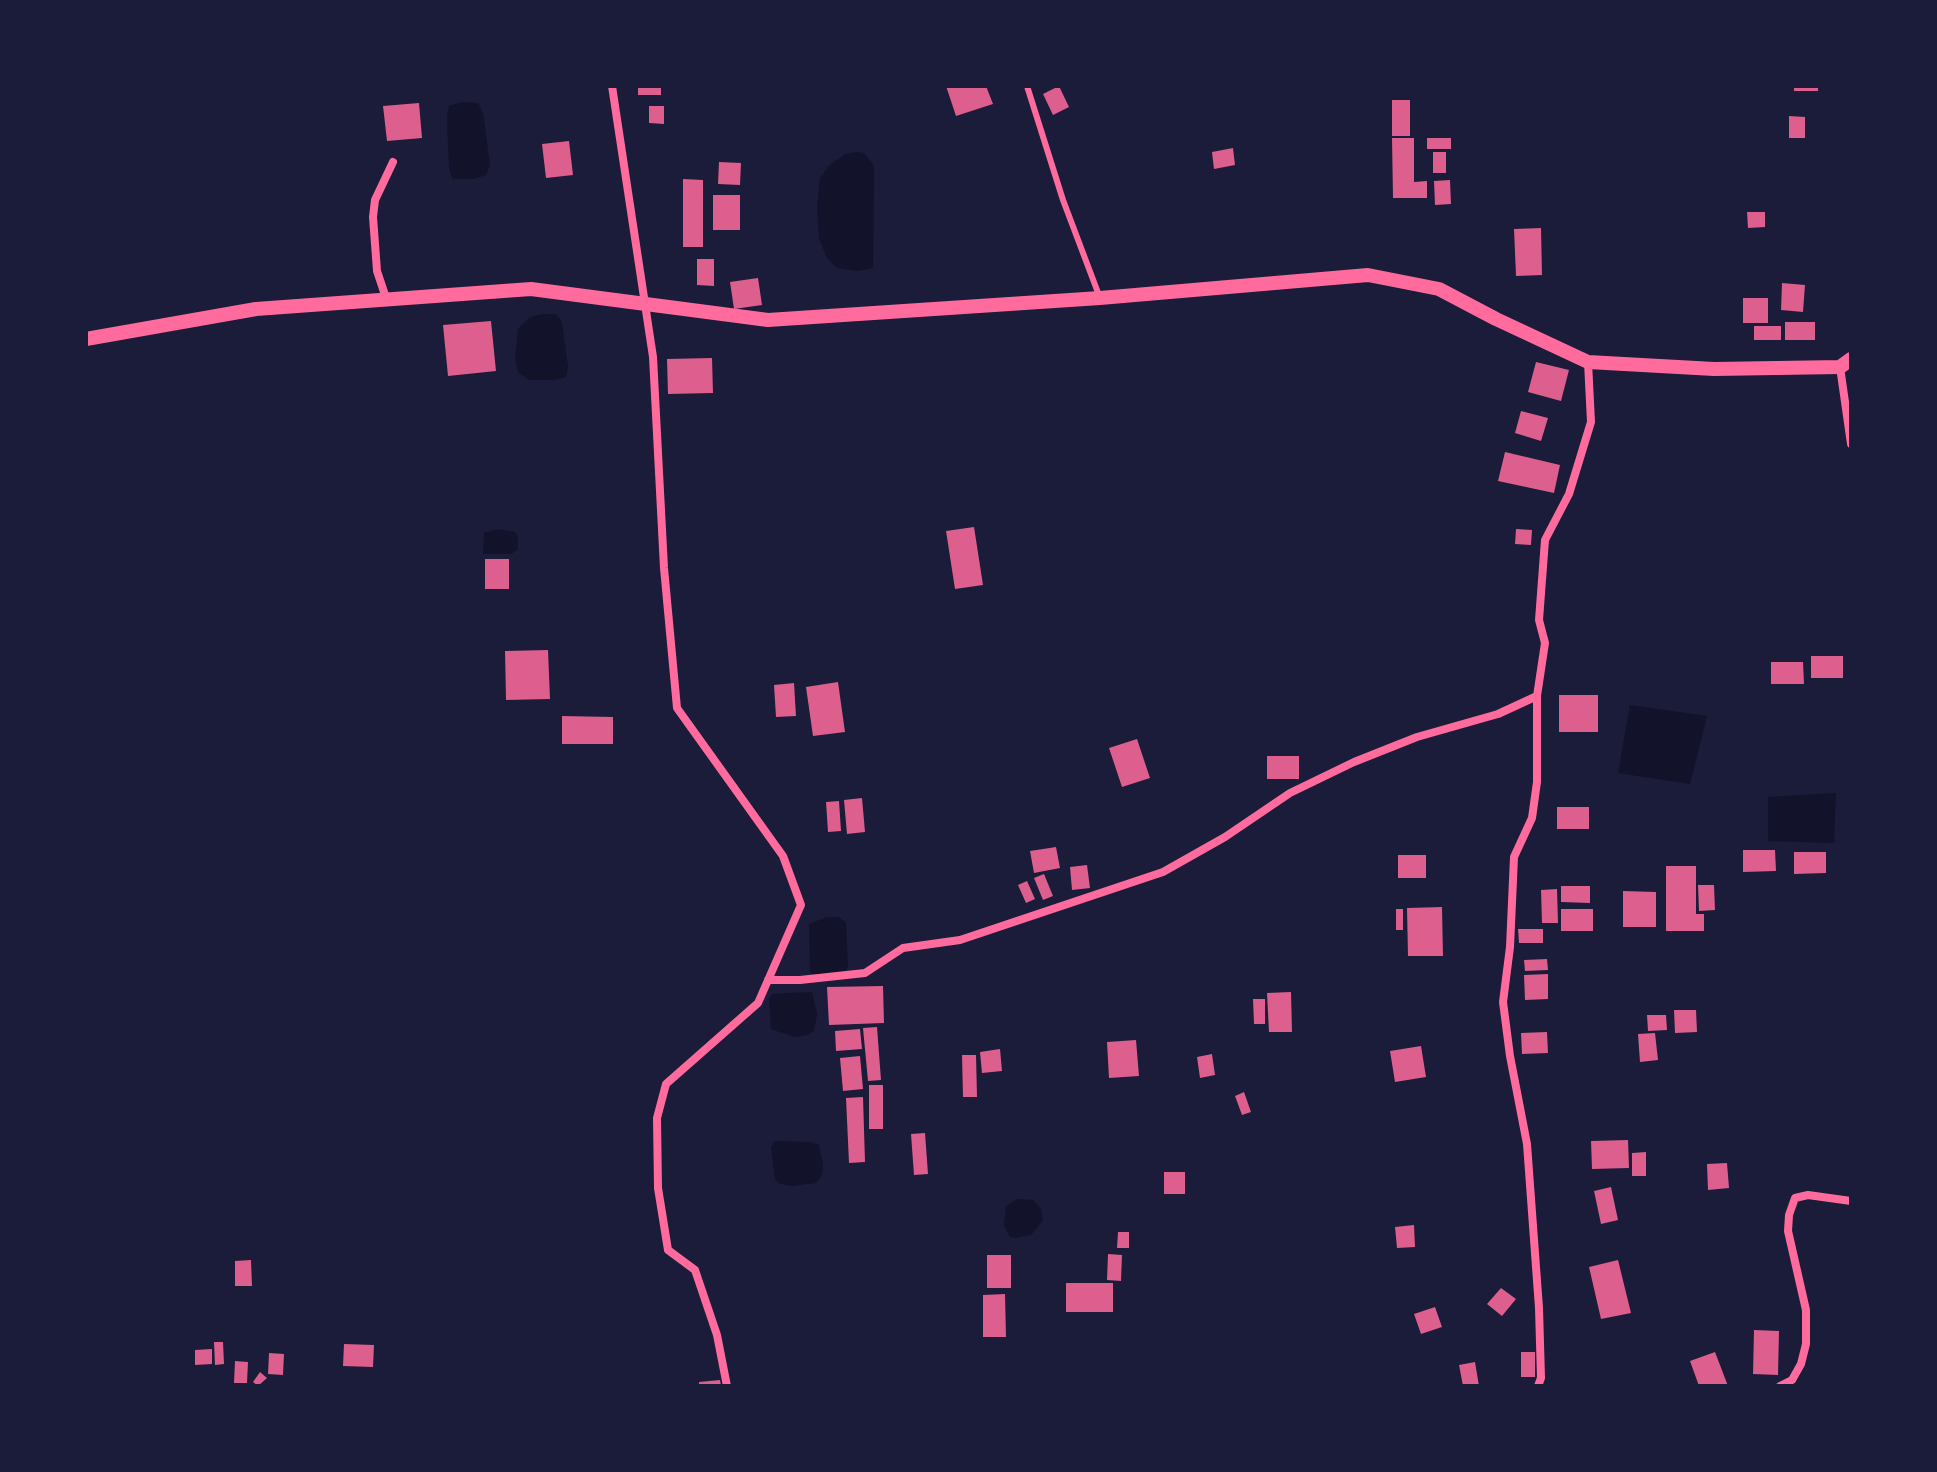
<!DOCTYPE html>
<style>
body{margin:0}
#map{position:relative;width:1937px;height:1472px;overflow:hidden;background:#1b1b3a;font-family:"Fira Sans Condensed",sans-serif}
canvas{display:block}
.frame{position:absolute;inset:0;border:88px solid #1b1b3a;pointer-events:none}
</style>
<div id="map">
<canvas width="1937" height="1472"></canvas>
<div class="frame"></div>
</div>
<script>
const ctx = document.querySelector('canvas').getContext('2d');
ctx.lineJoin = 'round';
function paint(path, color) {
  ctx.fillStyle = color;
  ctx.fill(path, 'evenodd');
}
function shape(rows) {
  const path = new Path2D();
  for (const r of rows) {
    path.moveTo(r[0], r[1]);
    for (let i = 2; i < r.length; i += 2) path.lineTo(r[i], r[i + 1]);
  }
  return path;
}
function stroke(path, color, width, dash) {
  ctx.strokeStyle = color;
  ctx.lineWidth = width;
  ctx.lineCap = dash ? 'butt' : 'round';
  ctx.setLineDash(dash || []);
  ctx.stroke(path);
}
paint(shape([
 [463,102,478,103,483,113,490,165,486,175,474,179,453,179,449,169,447,116,449,106],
 [857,152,864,153,874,166,873,268,858,271,837,268,827,258,819,239,817,207,820,178,830,165,845,154],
 [542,314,556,314,562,322,568,367,566,377,554,380,529,380,518,372,515,358,518,329,530,317],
 [498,529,515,532,518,537,518,549,511,554,483,554,484,533],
 [1630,705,1707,716,1690,784,1618,773],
 [1836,793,1834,843,1768,841,1768,797],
 [827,917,839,917,846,923,848,966,845,971,822,975,810,973,809,924],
 [812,992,817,1014,814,1031,808,1035,794,1037,771,1029,769,999,772,994],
 [775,1141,810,1142,819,1145,823,1165,822,1175,816,1183,792,1186,781,1184,775,1179,771,1147],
 [1017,1199,1033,1200,1041,1209,1043,1220,1031,1235,1016,1238,1010,1237,1004,1226,1006,1206]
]), '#12122b');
paint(shape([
 [638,86,661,86,661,95,638,95],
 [946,86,986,86,993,104,956,116],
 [1059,86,1069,107,1053,115,1043,94],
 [1794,86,1818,86,1818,91,1794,91],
 [1392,100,1410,100,1410,136,1392,136],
 [419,103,422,138,387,141,383,106],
 [649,106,664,106,664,124,649,123],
 [1789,116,1805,117,1805,138,1789,138],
 [1392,138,1414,138,1414,182,1427,181,1427,198,1393,198],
 [1427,138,1451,138,1451,149,1427,149],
 [569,141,573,175,546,178,542,144],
 [1233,148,1235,165,1214,169,1212,152],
 [1433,152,1446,152,1446,173,1433,173],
 [719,162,741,163,740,185,718,184],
 [683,179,703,180,703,247,683,247],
 [1450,180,1451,204,1435,205,1434,181],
 [713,195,740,195,740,230,713,230],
 [1747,212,1765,212,1765,227,1748,228],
 [1541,228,1542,275,1516,276,1514,229],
 [697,259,714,259,714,286,697,285],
 [758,278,762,305,734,309,730,282],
 [1782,283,1805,285,1803,312,1781,310],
 [1743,298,1768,298,1768,323,1743,323],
 [491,321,496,371,448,376,443,325],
 [1785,322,1815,322,1815,340,1785,340],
 [1754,326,1781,326,1781,340,1754,340],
 [712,358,713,393,668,394,667,359],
 [1536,362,1569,370,1561,401,1528,392],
 [1521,411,1548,418,1541,441,1515,433],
 [1505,452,1560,465,1554,493,1498,481],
 [974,527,983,585,955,589,946,531],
 [1516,529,1532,530,1531,545,1515,544],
 [485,559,509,559,509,589,485,589],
 [548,650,550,699,506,700,505,651],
 [1811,656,1843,656,1843,678,1811,678],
 [1771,662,1803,662,1804,684,1771,684],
 [838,682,845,732,813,736,806,687],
 [794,683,796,716,776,717,774,685],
 [1559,695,1598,695,1598,732,1559,732],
 [562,716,613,717,613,744,562,744],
 [1137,739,1150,778,1122,787,1109,748],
 [1267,756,1299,756,1299,779,1267,779],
 [862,798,865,832,847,834,844,800],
 [839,801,841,831,828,832,826,802],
 [1557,807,1589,807,1589,829,1557,829],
 [1056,847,1060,868,1034,873,1030,851],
 [1743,850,1775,850,1776,871,1743,872],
 [1794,852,1826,852,1826,873,1794,874],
 [1398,855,1426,855,1426,878,1398,878],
 [1087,865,1090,888,1072,890,1070,867],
 [1666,866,1696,866,1696,914,1704,914,1704,931,1666,931],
 [1044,874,1053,896,1043,900,1034,878],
 [1027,881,1035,899,1026,903,1018,885],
 [1698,885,1714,885,1715,910,1699,911],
 [1561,886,1590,886,1590,903,1561,902],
 [1557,889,1558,923,1542,923,1541,890],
 [1623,891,1656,892,1656,927,1623,927],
 [1442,907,1443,956,1408,956,1407,908],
 [1396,909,1403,909,1403,930,1396,930],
 [1561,909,1593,909,1593,931,1561,931],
 [1518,929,1543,929,1543,943,1519,943],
 [1547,959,1548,970,1525,971,1524,960],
 [1548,974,1548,999,1525,1000,1524,975],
 [883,986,884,1023,829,1025,827,987],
 [1291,992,1292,1032,1269,1032,1267,993],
 [1253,999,1265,999,1265,1024,1254,1024],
 [1674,1010,1696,1010,1697,1032,1675,1033],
 [1647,1015,1666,1015,1667,1030,1648,1031],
 [877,1027,881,1080,868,1081,863,1028],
 [860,1029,862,1049,836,1051,835,1031],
 [1547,1032,1548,1053,1522,1054,1521,1033],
 [1655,1033,1658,1060,1640,1062,1638,1034],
 [1136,1040,1139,1076,1109,1078,1107,1042],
 [1421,1046,1426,1077,1395,1082,1390,1051],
 [1000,1049,1002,1071,982,1073,980,1052],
 [1212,1054,1215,1075,1200,1078,1197,1057],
 [962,1055,976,1055,977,1097,963,1097],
 [860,1056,863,1089,843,1091,840,1058],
 [869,1085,883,1085,883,1129,869,1129],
 [1244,1092,1251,1112,1242,1115,1235,1096],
 [863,1097,865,1162,849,1163,846,1098],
 [925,1133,928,1174,914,1175,911,1134],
 [1628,1140,1629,1168,1592,1169,1591,1141],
 [1646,1152,1646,1176,1632,1176,1632,1153],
 [1727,1163,1729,1188,1708,1190,1707,1164],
 [1164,1172,1185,1172,1185,1194,1164,1194],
 [1611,1187,1618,1220,1601,1224,1594,1191],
 [1414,1225,1415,1247,1397,1248,1395,1227],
 [1118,1232,1129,1232,1129,1248,1117,1248],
 [1108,1254,1122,1255,1121,1281,1107,1280],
 [987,1255,1011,1255,1011,1288,987,1288],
 [251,1260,252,1286,235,1286,235,1261],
 [1618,1260,1631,1313,1601,1319,1589,1267],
 [1066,1283,1113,1283,1113,1312,1066,1312],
 [1501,1288,1516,1299,1502,1316,1487,1304],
 [1005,1294,1006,1337,983,1337,983,1295],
 [1435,1307,1442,1327,1421,1334,1414,1314],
 [1754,1330,1779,1331,1778,1375,1753,1374],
 [214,1342,223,1342,224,1364,215,1365],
 [344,1344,374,1345,373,1367,343,1366],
 [212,1349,212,1364,195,1365,195,1350],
 [1521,1352,1535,1352,1535,1377,1521,1377],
 [1715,1352,1728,1386,1699,1386,1690,1361],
 [269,1353,284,1354,283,1375,268,1374],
 [235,1361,248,1362,247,1383,234,1383],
 [1475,1362,1479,1386,1463,1386,1459,1365],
 [260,1372,267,1378,258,1386,253,1382],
 [720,1380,721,1386,699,1386,699,1382]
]), '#dd5f8e');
stroke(shape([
 [1027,86,1063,200,1100,298]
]), '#ff6b9d', 6);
stroke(shape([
 [612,86,653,357,664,568,677,708,783,856,801,905,758,1003,666,1084,657,1118,658,1188,668,1250,695,1270,717,1335,727,1386],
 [386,298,377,271,373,217,375,200,393,162],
 [1840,367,1851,444],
 [1537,696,1537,782,1532,818,1514,857,1510,947,1503,1002,1510,1056,1527,1144,1539,1308,1541,1378,1538,1386],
 [768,980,800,980,865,973,903,948,960,940,1163,872,1225,837,1290,793,1354,762,1417,737,1498,714,1537,696,1545,643,1539,620,1545,540,1569,494,1591,422,1588,362],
 [1780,1386,1792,1380,1801,1364,1806,1344,1806,1310,1788,1231,1789,1215,1795,1198,1808,1195,1851,1201]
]), '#ff6b9d', 8);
stroke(shape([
 [86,339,256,309,531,289,768,320,1100,298,1368,275,1439,289,1496,319,1588,362,1714,369,1840,367,1851,359]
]), '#ff6b9d', 14);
</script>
